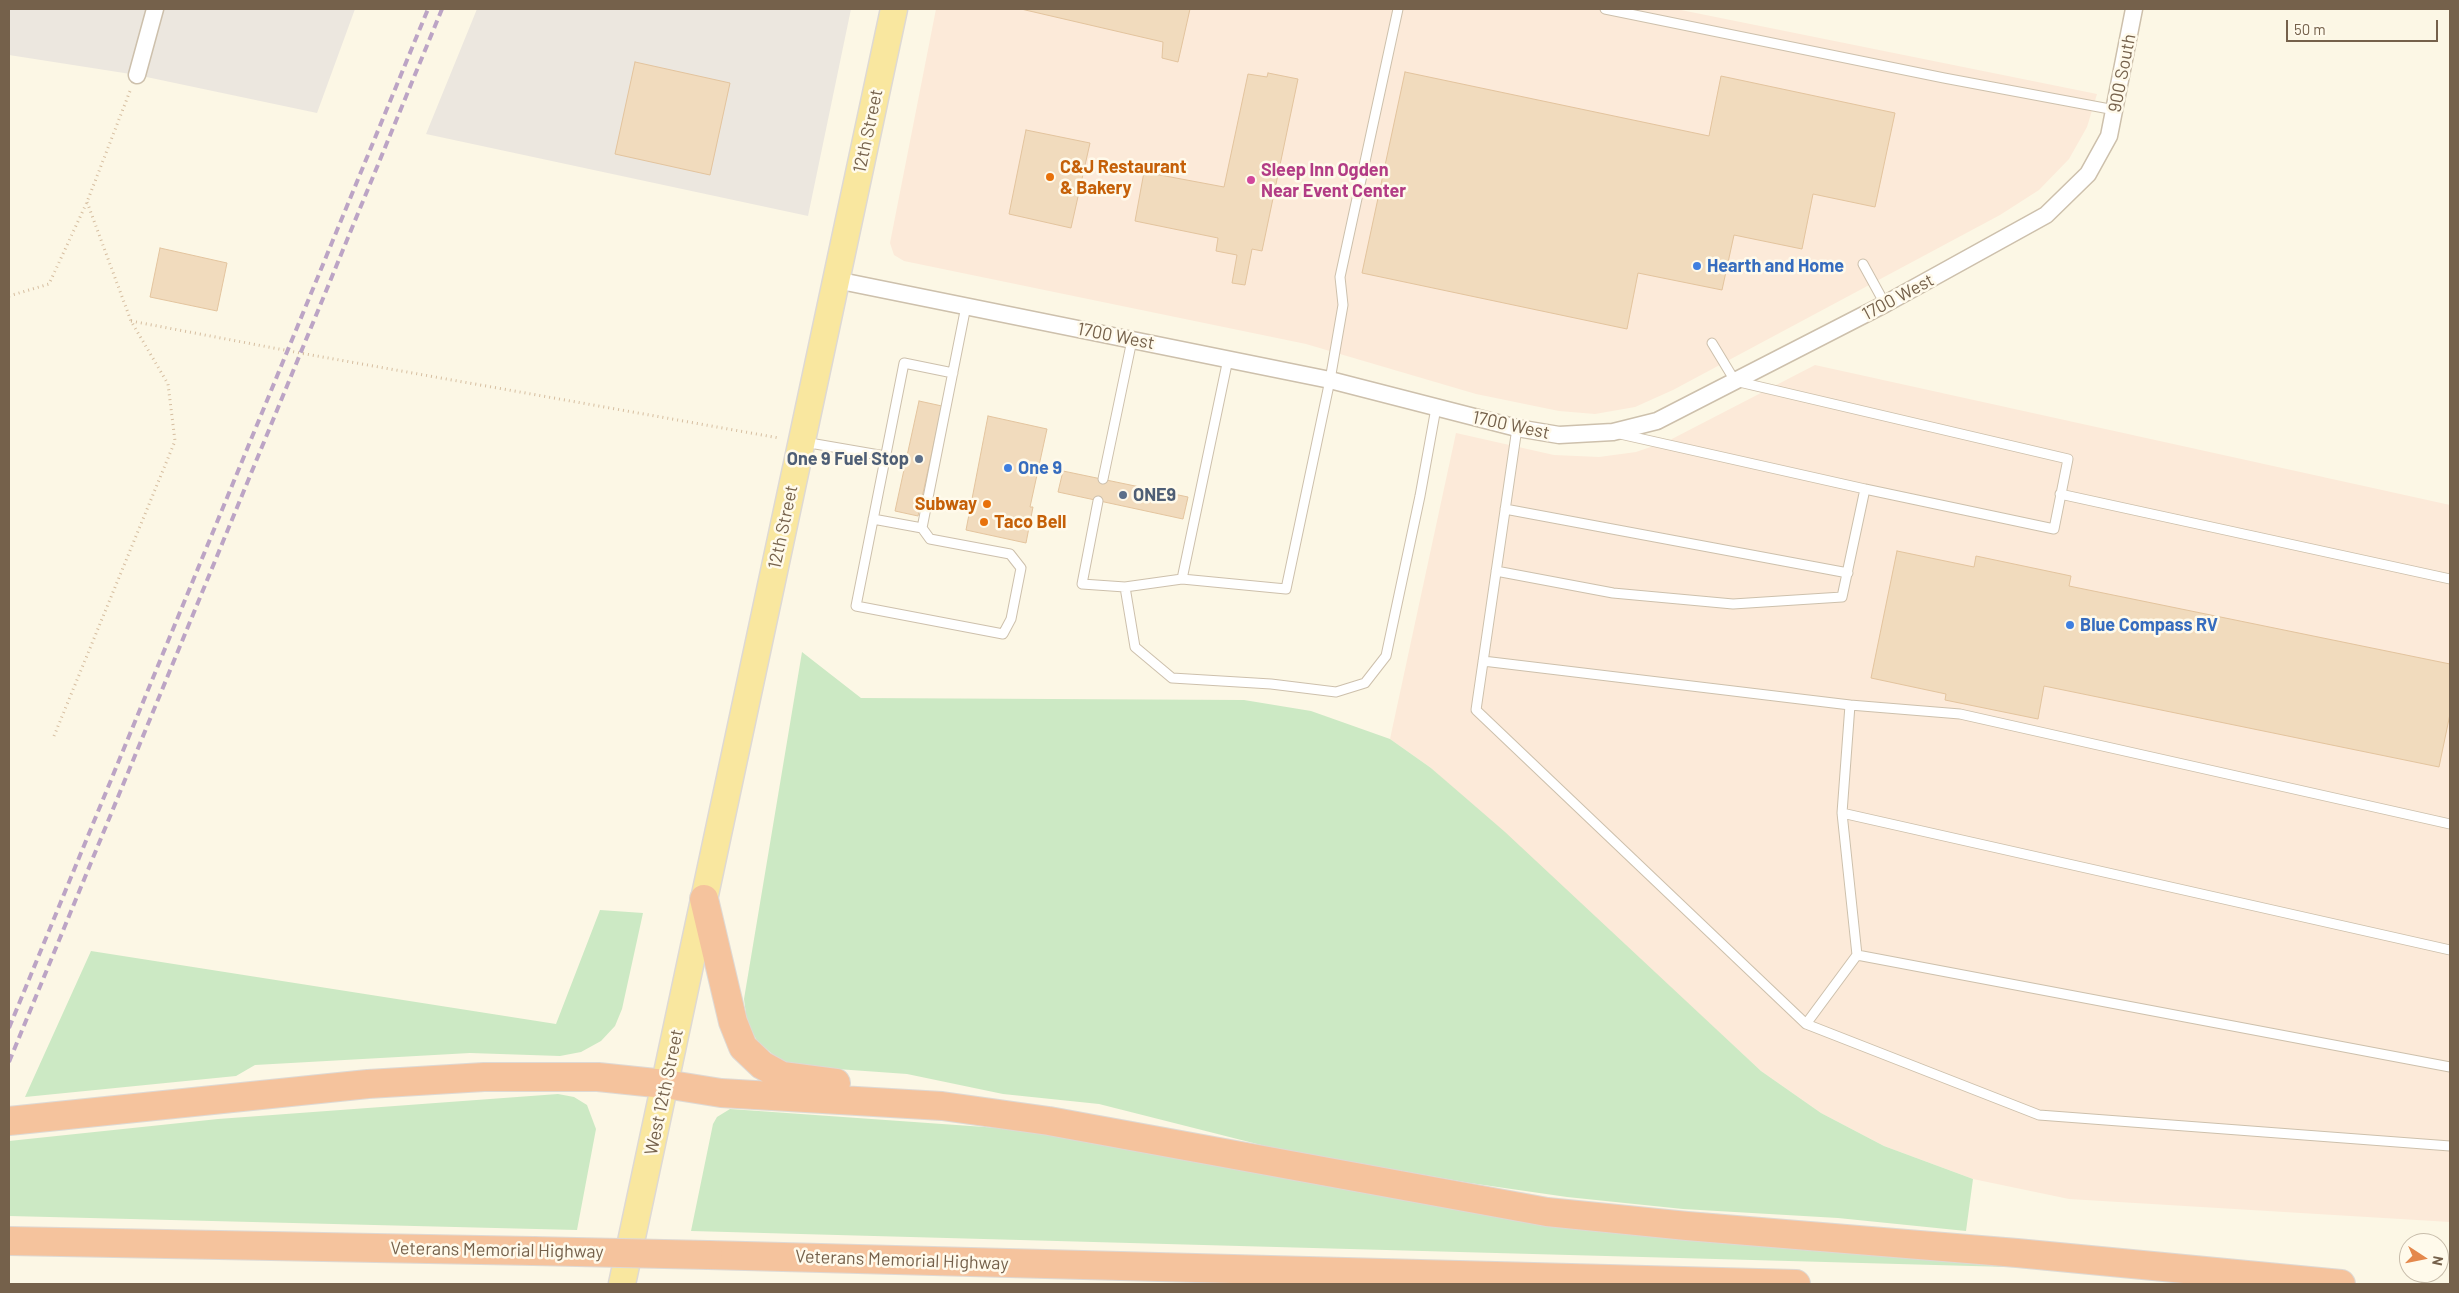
<!DOCTYPE html>
<style>
body{margin:0}
#map{position:relative;width:2459px;height:1293px;overflow:hidden;background:#fcf7e5;font-family:Barlow,sans-serif}
canvas{display:block}
.frame{position:absolute;inset:0;border:10px solid #75614b;pointer-events:none}
.north{position:absolute;left:2399px;top:1233px;width:50px;height:50px;box-sizing:border-box;background:#fffaeb;border:1px solid #c8bdab;border-radius:50%;rotate:101deg;font-size:14px;font-weight:700;line-height:20px;text-align:center;color:#75614b}
.north::after{content:'';display:block;margin:auto;width:18px;height:22px;background:#e4884c;clip-path:polygon(50% 0,100% 100%,50% 72%,0 100%)}
.scale{position:absolute;left:2286px;top:20px;width:152px;height:22px;box-sizing:border-box;border:2px solid #75614b;border-top:0;padding-left:6px;font-size:15px;line-height:18px;white-space:nowrap;color:#75614b;-webkit-text-stroke:4px #fffaeb;paint-order:stroke}
</style>
<div id="map">
<canvas width="2459" height="1293"></canvas>
<div class="frame"></div>
<div class="north">N</div>
<div class="scale">50 m</div>
</div>
<script>
const ctx = document.querySelector('canvas').getContext('2d');
ctx.lineJoin = 'round';
function paint(path, color) {
  ctx.fillStyle = color;
  ctx.fill(path, 'evenodd');
}
function shape(rows) {
  const path = new Path2D();
  for (const r of rows) {
    path.moveTo(r[0], r[1]);
    for (let i = 2; i < r.length; i += 2) path.lineTo(r[i], r[i + 1]);
  }
  return path;
}
function stroke(path, color, width, dash) {
  ctx.strokeStyle = color;
  ctx.lineWidth = width;
  ctx.lineCap = dash ? 'butt' : 'round';
  ctx.setLineDash(dash || []);
  ctx.stroke(path);
}
function drawText(font, color, halo, rows, align = 'center') {
  ctx.font = font + ' Barlow,sans-serif';
  ctx.lineWidth = 5;
  ctx.setLineDash([]);
  ctx.textBaseline = 'middle';
  ctx.strokeStyle = halo;
  ctx.fillStyle = color;
  for (const [text, x, y, turn = 0] of rows) {
    ctx.save();
    ctx.translate(x, y);
    ctx.rotate((+turn || 0) * Math.PI / 180);
    ctx.textAlign = isNaN(turn) ? turn : align;
    if (halo) ctx.strokeText(text, 0, 0);
    ctx.fillText(text, 0, 0);
    ctx.restore();
  }
}
paint(shape([
 [936,9,1676,9,2097,94,2087,127,2069,159,2039,190,2000,215,1673,390,1635,407,1595,414,1559,411,1476,394,1306,344,904,261,894,255,890,243],
 [1815,365,2450,505,2450,1222,2069,1199,1973,1179,1884,1146,1821,1113,1761,1071,1431,768,1390,739,1456,433,1554,455,1599,457,1636,452,1668,441]
]), '#fcead9');
paint(shape([
 [9,9,355,9,317,113,137,75,9,55],
 [477,9,851,9,808,216,426,134]
]), '#ece7df');
paint(shape([
 [802,652,861,698,1244,700,1311,711,1390,739,1431,768,1505,832,1761,1071,1821,1113,1884,1146,1973,1179,1966,1231,1838,1218,1683,1209,1567,1197,1470,1183,1273,1148,1099,1104,1003,1094,907,1074,795,1066,776,1057,757,1041,747,1022,744,999],
 [600,910,643,913,622,1009,615,1026,601,1041,581,1052,560,1056,470,1053,255,1065,236,1076,25,1097,91,951,556,1024],
 [558,1094,574,1097,587,1105,596,1129,577,1230,9,1216,9,1141,218,1119],
 [730,1109,1027,1130,2045,1268,691,1231,713,1124,717,1117]
]), '#cce9c4');
const building = shape([
 [1021,9,1190,9,1178,62,1162,58,1163,42,1021,9],
 [635,62,730,83,710,175,615,154,635,62],
 [1405,72,1709,136,1721,76,1895,113,1875,207,1813,194,1802,249,1734,235,1722,290,1638,273,1627,329,1362,273,1405,72],
 [1268,73,1298,79,1262,251,1252,249,1245,285,1232,283,1237,255,1216,251,1218,238,1135,221,1144,172,1224,187,1248,74,1267,77,1268,73],
 [1026,130,1090,143,1071,228,1009,214,1026,130],
 [160,248,227,263,217,311,150,297,160,248],
 [919,401,942,406,918,516,895,511,919,401],
 [988,416,1047,429,1030,507,1033,507,1026,543,966,530,988,416],
 [1063,471,1188,497,1183,519,1058,492,1063,471],
 [1897,551,1974,567,1976,556,2071,576,2069,586,2450,664,2450,714,2439,767,2044,686,2038,719,1945,700,1946,694,1871,678,1897,551]
]);
paint(building, '#f1dbbd');
stroke(building, '#e3c49e', 1);
const service = shape([
 [1605,9,1944,78,2115,110],
 [1863,264,1885,304],
 [1712,343,1735,381,2068,459,2054,529,1865,489],
 [1517,428,1476,710,1806,1024,2039,1115,2450,1146],
 [804,442,885,456],
 [1103,479,1132,340],
 [2060,494,2450,579],
 [1098,501,1082,584,1125,587,1182,579,1286,589,1330,380,1343,305,1340,277,1398,9],
 [1505,509,1848,573],
 [873,519,922,528,966,306],
 [922,528,930,539,1010,554,1021,568,1011,619,1003,634,856,606,904,363,953,373],
 [1496,571,1613,593,1733,604,1842,597,1865,489,1620,434],
 [1182,579,1228,359],
 [1125,587,1135,647,1172,678,1271,684,1336,692,1365,683,1386,656,1420,496,1436,408],
 [1483,661,1850,705,1842,813,2450,950],
 [1850,705,1960,714,2450,824],
 [1842,813,1857,955],
 [1806,1024,1857,955,2450,1067]
]);
const minor = shape([
 [137,75,155,9],
 [836,280,1330,380,1517,428,1559,435,1613,432,1657,421,1885,304,2046,215,2088,174,2109,136,2134,9]
]);
const primary = shape([
 [622,1284,894,9]
]);
const motorway = shape([
 [704,899,733,1022,743,1047,762,1065,782,1076,836,1083],
 [9,1121,368,1084,484,1077,598,1077,665,1084,721,1093,942,1106,1049,1121,1547,1212,1687,1226,2017,1253,2341,1284],
 [9,1241,533,1251],
 [708,1255,1796,1284]
]);
stroke(service, '#cdc0ac', 11);
stroke(minor, '#cdc0ac', 19);
stroke(primary, '#ded9d4', 29);
stroke(motorway, '#ded9d4', 30);
stroke(shape([
 [9,296,49,284,87,202,130,91],
 [131,321,300,353,779,438],
 [54,736,175,441,168,384,131,321,87,202]
]), '#d6bea0', 3, [1, 4]);
stroke(service, '#fff', 9);
stroke(minor, '#fff', 16);
stroke(primary, '#f9e79f', 26);
stroke(motorway, '#f5c39d', 28);
stroke(shape([
 [9,1028,428,9],
 [9,1062,442,9]
]), '#bca4c5', 4, [8, 5]);
const motorwayBridge = shape([
 [533,1251,708,1255]
]);
stroke(motorwayBridge, '#ded9d4', 30, []);
stroke(motorwayBridge, '#f5c39d', 28);
for (const [x, y, r, color] of [
 [1050,177,5,"#e8710a"],
 [1251,180,5,"#d1479c"],
 [1697,266,5,"#3f7fe0"],
 [919,459,5,"#5c6f8a"],
 [1008,468,5,"#3f7fe0"],
 [1123,495,5,"#5c6f8a"],
 [987,504,5,"#e8710a"],
 [984,522,5,"#e8710a"],
 [2070,625,5,"#3f7fe0"]
]) {
  const dot = new Path2D();
  dot.arc(x, y, r, 0, 2 * Math.PI);
  ctx.fillStyle = color;
  ctx.fill(dot);
  stroke(dot, '#fffaeb', 2);
}
drawText('18px', '#75614b', '#fffaeb', [
 ["900 South",2122,73,-79],
 ["12th Street",868,131,-78],
 ["1700 West",1898,297,-28],
 ["1700 West",1116,336,11],
 ["1700 West",1511,425,12],
 ["12th Street",783,527,-78],
 ["West 12th Street",664,1092,-78],
 ["Veterans Memorial Highway",497,1250,1],
 ["Veterans Memorial Highway",902,1260,2]
]);
drawText('bold 18px', '#c56008', '#fffaeb', [
 ["C&J Restaurant",1060,167],
 ["& Bakery",1060,188],
 ["Subway",977,504,"right"],
 ["Taco Bell",994,522]
], 'left');
drawText('bold 18px', '#b23c85', '#fffaeb', [
 ["Sleep Inn Ogden",1261,170],
 ["Near Event Center",1261,191]
], 'left');
drawText('bold 18px', '#366cbe', '#fffaeb', [
 ["Hearth and Home",1707,266],
 ["One 9",1018,468],
 ["Blue Compass RV",2080,625]
], 'left');
drawText('bold 18px', '#4e5e75', '#fffaeb', [
 ["One 9 Fuel Stop",909,459],
 ["ONE9",1133,495,"left"]
], 'right');
</script>
